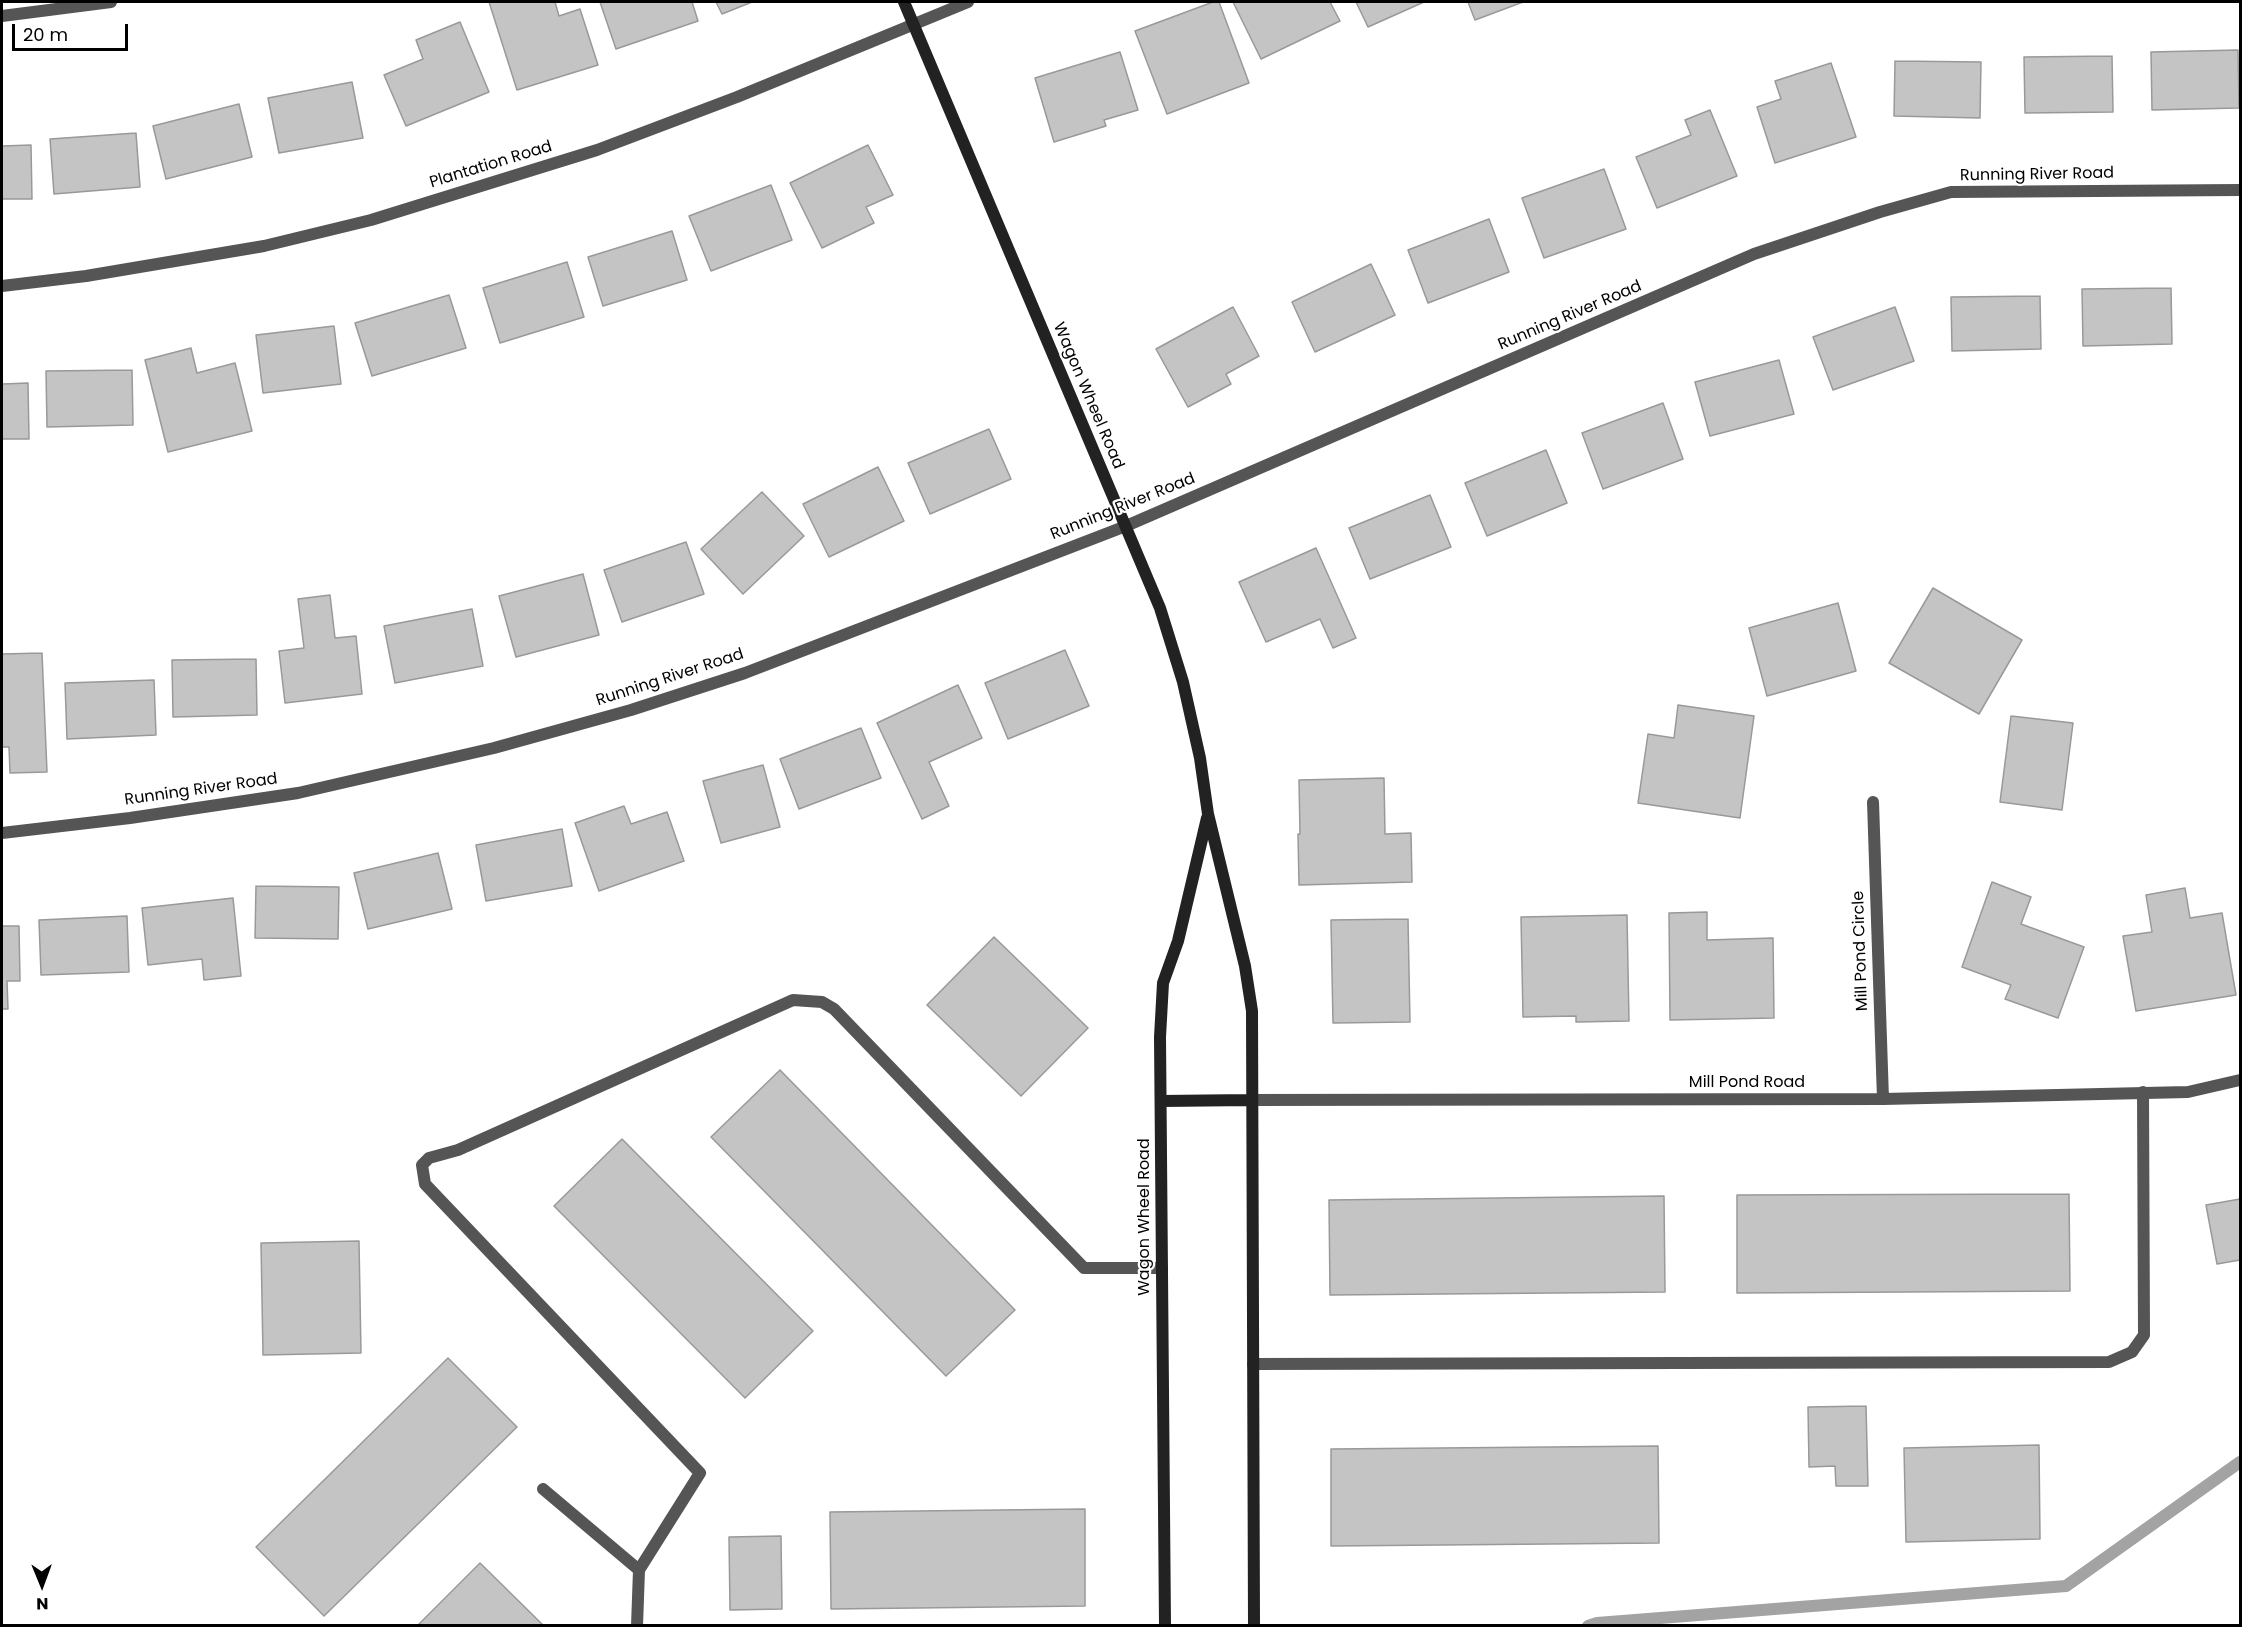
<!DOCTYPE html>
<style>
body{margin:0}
#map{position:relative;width:2242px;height:1627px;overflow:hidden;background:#fff;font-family:Poppins,sans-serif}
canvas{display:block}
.frame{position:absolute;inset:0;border:3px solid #000;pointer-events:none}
.north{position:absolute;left:12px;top:1555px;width:60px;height:60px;-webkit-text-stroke:4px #fff;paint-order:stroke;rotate:179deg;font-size:16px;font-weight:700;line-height:24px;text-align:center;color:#000}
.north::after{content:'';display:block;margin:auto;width:21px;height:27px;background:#000;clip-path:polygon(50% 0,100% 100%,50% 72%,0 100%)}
.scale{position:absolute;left:12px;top:24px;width:116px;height:27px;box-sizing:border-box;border:3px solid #000;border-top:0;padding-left:8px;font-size:18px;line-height:21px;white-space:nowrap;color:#000;-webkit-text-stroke:4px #fff;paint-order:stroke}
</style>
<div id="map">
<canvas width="2242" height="1627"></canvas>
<div class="frame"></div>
<div class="north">N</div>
<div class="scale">20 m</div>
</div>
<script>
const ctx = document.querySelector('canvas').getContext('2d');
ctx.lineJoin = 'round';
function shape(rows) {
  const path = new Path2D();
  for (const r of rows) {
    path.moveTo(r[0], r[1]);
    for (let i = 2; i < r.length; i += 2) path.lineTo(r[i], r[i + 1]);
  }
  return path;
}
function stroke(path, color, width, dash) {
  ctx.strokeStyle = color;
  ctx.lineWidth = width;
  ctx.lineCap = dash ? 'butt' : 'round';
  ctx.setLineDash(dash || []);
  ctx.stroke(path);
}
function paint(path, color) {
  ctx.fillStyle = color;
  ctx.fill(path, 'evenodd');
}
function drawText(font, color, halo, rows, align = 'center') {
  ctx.font = font + ' Poppins,sans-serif';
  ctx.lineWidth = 4.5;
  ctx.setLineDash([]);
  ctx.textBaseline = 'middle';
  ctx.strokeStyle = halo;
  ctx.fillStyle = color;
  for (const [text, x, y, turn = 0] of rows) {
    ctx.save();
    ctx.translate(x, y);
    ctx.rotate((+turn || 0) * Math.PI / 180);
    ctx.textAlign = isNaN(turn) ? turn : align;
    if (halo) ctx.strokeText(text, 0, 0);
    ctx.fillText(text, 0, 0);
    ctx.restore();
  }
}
stroke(shape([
 [1588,1626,1597,1623,2066,1586,2240,1462]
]), '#a3a3a3', 12);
const building = shape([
 [489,2,555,2,559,16,580,9,598,65,517,90,489,2],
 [600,2,692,2,698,21,616,49,600,2],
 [716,2,752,2,722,14,716,2],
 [1213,2,1219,2,1249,83,1167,114,1135,31,1213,2],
 [1233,2,1330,2,1340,21,1261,59,1233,2],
 [1356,2,1424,2,1368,27,1356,2],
 [1468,2,1523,2,1475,20,1468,2],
 [460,22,489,92,406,126,384,75,423,59,416,40,460,22],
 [2238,50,2239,108,2152,110,2151,52,2238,50],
 [1120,52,1138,110,1104,120,1106,126,1054,142,1035,78,1120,52],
 [2112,56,2113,112,2025,113,2024,57,2112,56],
 [1895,61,1981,62,1980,118,1894,116,1895,61],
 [1831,63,1856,137,1775,163,1757,107,1781,99,1775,81,1831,63],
 [352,82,363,138,279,153,268,98,352,82],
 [239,104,252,157,166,179,153,126,239,104],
 [1710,110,1737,176,1657,208,1636,157,1691,135,1685,120,1710,110],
 [136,133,140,187,54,194,50,139,136,133],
 [31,145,32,199,2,199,2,146,31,145],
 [868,145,893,195,866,207,874,223,822,248,790,183,868,145],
 [1604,169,1626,229,1544,258,1522,198,1604,169],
 [771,185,792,240,711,271,689,216,771,185],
 [1489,219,1509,272,1428,303,1408,250,1489,219],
 [672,231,687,280,603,306,588,257,672,231],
 [567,262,584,317,500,343,483,288,567,262],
 [1371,264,1395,315,1315,352,1292,302,1371,264],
 [2171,288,2172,344,2083,346,2082,289,2171,288],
 [449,295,466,348,372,376,355,323,449,295],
 [2040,296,2041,349,1952,351,1951,297,2040,296],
 [1233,307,1259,356,1226,374,1231,384,1188,407,1156,349,1233,307],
 [1895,307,1914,361,1833,390,1813,337,1895,307],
 [334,326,341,384,263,393,256,335,334,326],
 [191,348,197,373,235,363,252,431,168,452,145,360,191,348],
 [1779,360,1794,414,1710,436,1695,382,1779,360],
 [132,370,133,425,47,427,46,371,132,370],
 [28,383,29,439,2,439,2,384,28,383],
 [1663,403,1683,459,1603,489,1582,433,1663,403],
 [989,429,1011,479,930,514,908,463,989,429],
 [1546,450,1567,503,1487,536,1465,483,1546,450],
 [878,467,904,521,829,557,803,504,878,467],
 [762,492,804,536,743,594,701,549,762,492],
 [1430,495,1451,547,1370,579,1349,528,1430,495],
 [686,542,704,594,622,622,604,570,686,542],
 [1316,548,1356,638,1333,648,1320,619,1266,642,1239,582,1316,548],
 [583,574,599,635,516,657,499,596,583,574],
 [1933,588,2022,640,1979,714,1889,663,1933,588],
 [330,595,335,638,356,636,362,694,285,703,279,651,304,648,298,599,330,595],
 [1838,603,1856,671,1767,696,1749,628,1838,603],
 [472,609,483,666,395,683,384,626,472,609],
 [1065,650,1089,706,1008,739,985,683,1065,650],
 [42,653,47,772,10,773,9,747,2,747,2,654,42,653],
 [256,659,257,715,173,717,172,660,256,659],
 [154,680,156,735,67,739,65,683,154,680],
 [958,685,982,738,929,762,949,806,922,819,877,723,958,685],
 [1678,705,1754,716,1740,818,1638,803,1648,734,1674,738,1678,705],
 [2011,716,2073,723,2062,810,2000,802,2011,716],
 [861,728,881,778,799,809,780,759,861,728],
 [763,765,780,827,721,843,703,781,763,765],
 [1384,778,1385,834,1411,833,1412,882,1299,885,1298,834,1300,834,1299,780,1384,778],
 [624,806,631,824,667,812,684,861,599,891,575,823,624,806],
 [562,829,572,886,486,901,476,845,562,829],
 [438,853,452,909,368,929,354,873,438,853],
 [1992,882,2031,897,2021,924,2084,947,2058,1018,2005,999,2011,985,1962,967,1992,882],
 [256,886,339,887,338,939,255,938,256,886],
 [2185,888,2190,918,2222,913,2236,995,2136,1011,2123,936,2152,932,2146,895,2185,888],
 [233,898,241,976,204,980,202,959,148,965,142,908,233,898],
 [1707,912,1707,940,1773,938,1774,1018,1670,1020,1669,913,1707,912],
 [1627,915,1629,1021,1576,1022,1576,1016,1523,1017,1521,917,1627,915],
 [127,916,129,972,41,975,39,920,127,916],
 [1408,919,1410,1022,1333,1023,1331,920,1408,919],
 [2,926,19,926,20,981,7,981,8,1009,2,1009,2,926],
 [994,937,1088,1028,1021,1096,927,1005,994,937],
 [780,1070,1015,1310,946,1376,711,1137,780,1070],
 [622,1139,813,1331,745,1398,554,1206,622,1139],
 [2069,1194,2070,1291,1737,1293,1737,1195,2069,1194],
 [1664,1196,1665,1292,1330,1295,1329,1200,1664,1196],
 [2240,1199,2240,1260,2217,1264,2206,1205,2240,1199],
 [359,1241,361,1353,263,1355,261,1243,359,1241],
 [448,1358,517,1427,324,1616,256,1547,448,1358],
 [1866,1406,1868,1486,1836,1486,1835,1466,1809,1467,1808,1407,1866,1406],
 [2039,1445,2040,1539,1906,1542,1904,1448,2039,1445],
 [1658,1446,1659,1543,1331,1546,1331,1449,1658,1446],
 [1085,1509,1085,1606,831,1609,830,1512,1085,1509],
 [781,1536,782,1609,730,1610,729,1537,781,1536],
 [480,1563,544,1626,417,1626,480,1563]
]);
paint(building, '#c4c4c4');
stroke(building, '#999', 1.5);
stroke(shape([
 [2,16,111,2],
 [1253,1364,2109,1362,2132,1352,2144,1335,2143,1092],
 [543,1489,639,1570],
 [637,1626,639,1570,700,1473,425,1184,422,1165,429,1158,458,1150,793,1000,822,1002,834,1009,1084,1268,1162,1268]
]), '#555', 12);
stroke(shape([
 [2,286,86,276,264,246,371,220,597,150,737,97,968,2],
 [1873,802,1883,1099],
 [2,833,130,818,298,793,494,748,631,710,745,673,1126,526,1754,254,1880,212,1951,192,2240,190],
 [1251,1100,1883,1099,2188,1092,2240,1080]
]), '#555', 12);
stroke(shape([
 [904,2,1160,608,1183,682,1200,758,1208,814,1245,966,1252,1011,1254,1626],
 [1161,1101,1251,1100],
 [1165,1626,1160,1037,1163,983,1178,941,1207,818]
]), '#222', 12);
drawText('16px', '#000', '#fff', [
 ["Plantation Road",491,165,-17],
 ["Running River Road",2037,175,-1],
 ["Running River Road",1570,316,-23],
 ["Wagon Wheel Road",1088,396,67],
 ["Running River Road",1123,507,-22],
 ["Running River Road",670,678,-18],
 ["Running River Road",201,790,-8],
 ["Mill Pond Circle",1861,951,-92],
 ["Mill Pond Road",1747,1083],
 ["Wagon Wheel Road",1145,1217,-90]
]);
</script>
